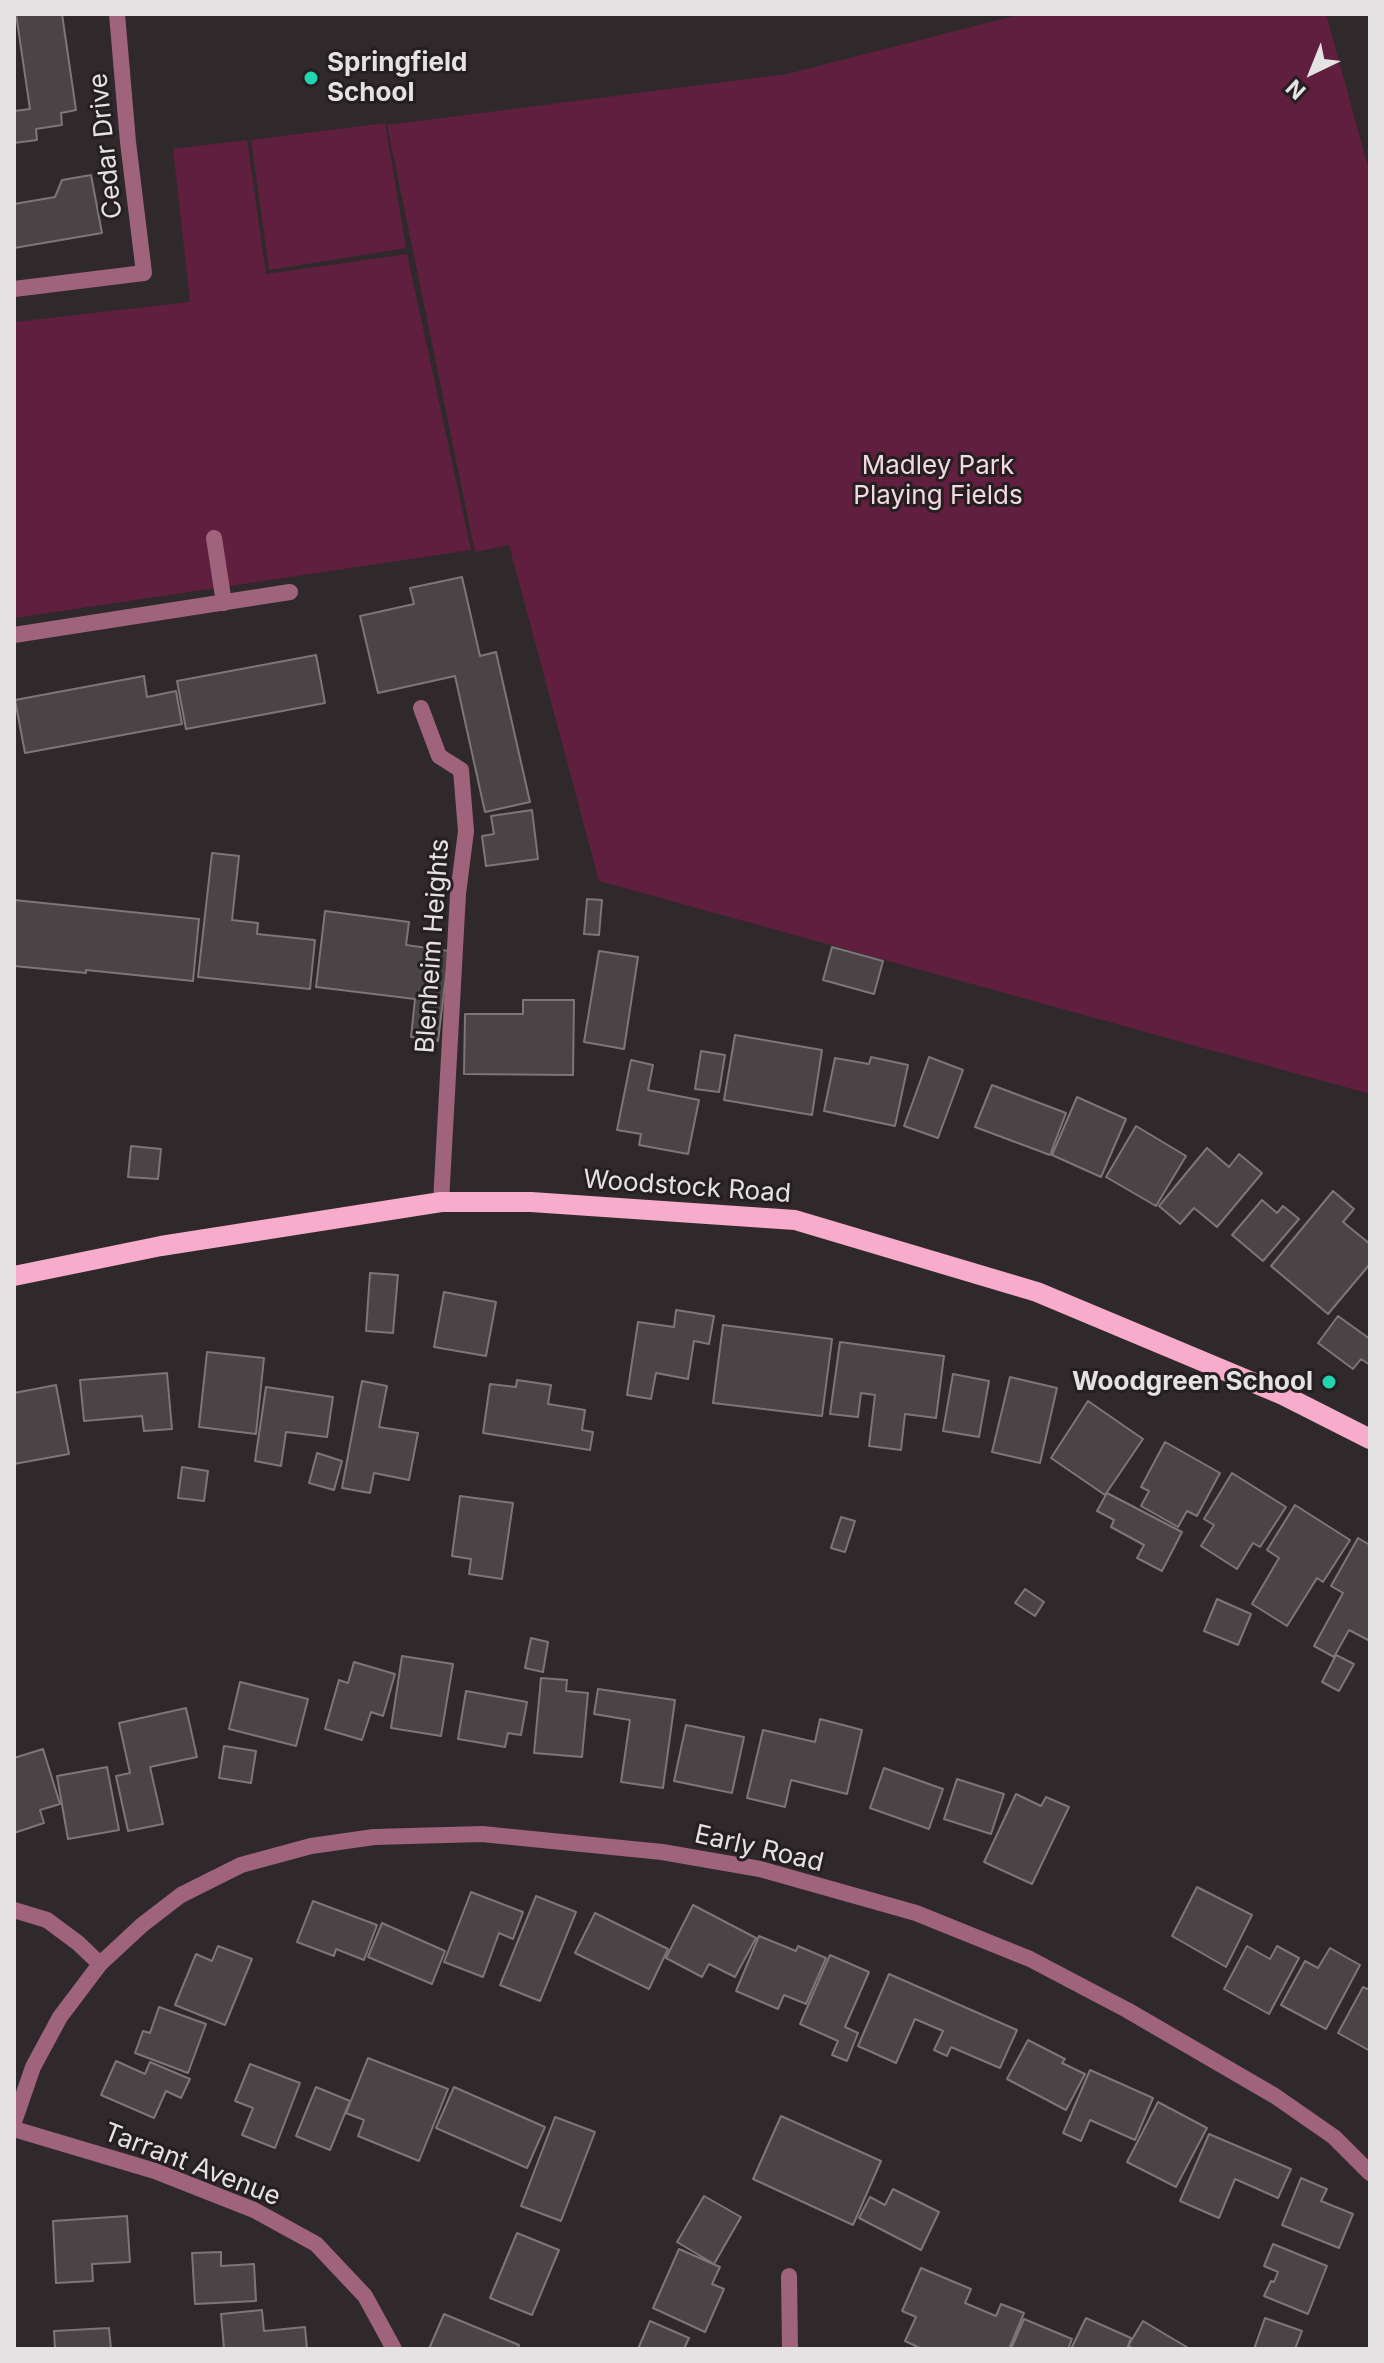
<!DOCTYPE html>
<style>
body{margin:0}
#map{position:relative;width:1384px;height:2363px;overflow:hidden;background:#2f292b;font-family:Inter,sans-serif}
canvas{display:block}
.frame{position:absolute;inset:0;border:16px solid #e5e2e3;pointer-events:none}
.north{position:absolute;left:1272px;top:32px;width:80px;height:80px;-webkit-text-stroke:6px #251f21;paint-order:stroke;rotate:223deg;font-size:22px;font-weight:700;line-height:32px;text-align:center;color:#e5e2e3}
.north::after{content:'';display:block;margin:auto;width:28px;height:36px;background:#e5e2e3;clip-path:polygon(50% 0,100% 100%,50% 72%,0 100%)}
</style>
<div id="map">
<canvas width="1384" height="2363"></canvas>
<div class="frame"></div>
<div class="north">N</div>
</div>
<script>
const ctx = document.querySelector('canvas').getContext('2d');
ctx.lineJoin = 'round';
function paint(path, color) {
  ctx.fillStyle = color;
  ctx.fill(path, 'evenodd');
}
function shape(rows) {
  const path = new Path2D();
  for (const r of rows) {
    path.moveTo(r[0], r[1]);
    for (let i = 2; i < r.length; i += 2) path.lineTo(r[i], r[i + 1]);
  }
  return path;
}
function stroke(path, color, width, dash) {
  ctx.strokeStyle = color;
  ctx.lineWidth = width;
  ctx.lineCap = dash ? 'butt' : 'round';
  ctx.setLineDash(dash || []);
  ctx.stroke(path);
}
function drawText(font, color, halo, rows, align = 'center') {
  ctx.font = font + ' Inter,sans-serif';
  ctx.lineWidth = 6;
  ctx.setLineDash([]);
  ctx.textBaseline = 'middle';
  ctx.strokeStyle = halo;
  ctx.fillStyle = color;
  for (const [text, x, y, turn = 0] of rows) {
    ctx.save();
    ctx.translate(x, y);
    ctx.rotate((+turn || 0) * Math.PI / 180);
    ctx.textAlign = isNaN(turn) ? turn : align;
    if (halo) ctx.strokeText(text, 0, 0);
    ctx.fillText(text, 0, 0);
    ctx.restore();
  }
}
paint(shape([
 [1022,14,1326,14,1370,174,1370,1094,599,881,509,545,475,552,387,125,787,74],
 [385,123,406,248,269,270,251,140],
 [247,140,266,274,407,254,471,550,14,618,14,322,190,302,173,149]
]), '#601f3f');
const building = shape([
 [16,14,62,14,76,110,61,113,62,125,36,129,37,140,14,143,14,111,30,109,16,14],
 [91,175,102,233,14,248,14,204,55,197,62,180,91,175],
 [462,577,480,656,496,652,530,802,485,812,455,676,378,693,360,616,414,604,410,588,462,577],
 [316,655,325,703,186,729,177,681,316,655],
 [144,676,147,697,176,691,182,724,25,753,15,700,144,676],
 [532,810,538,859,486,866,482,836,494,834,491,816,532,810],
 [212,853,239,856,232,920,258,923,257,934,315,940,310,989,198,977,212,853],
 [587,899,602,900,599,935,584,934,587,899],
 [14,900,199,919,193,981,86,970,86,973,14,966,14,900],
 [325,911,409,922,406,945,449,951,438,1041,411,1037,415,999,316,987,325,911],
 [832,947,883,961,874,994,823,980,832,947],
 [599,951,638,957,624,1049,584,1042,599,951],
 [523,1000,574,1000,573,1075,464,1074,465,1014,523,1014,523,1000],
 [735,1035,822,1050,812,1115,724,1100,735,1035],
 [701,1051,725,1055,719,1092,695,1089,701,1051],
 [871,1057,908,1065,895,1126,824,1111,835,1058,869,1064,871,1057],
 [929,1057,963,1070,938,1138,904,1126,929,1057],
 [631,1060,653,1065,648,1090,699,1100,688,1154,639,1145,641,1134,617,1130,631,1060],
 [992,1085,1066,1113,1050,1155,975,1127,992,1085],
 [1077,1097,1126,1119,1101,1177,1052,1155,1077,1097],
 [1136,1126,1186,1156,1156,1206,1106,1177,1136,1126],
 [131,1146,161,1149,158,1179,128,1177,131,1146],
 [1207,1148,1229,1167,1239,1154,1262,1173,1217,1227,1194,1208,1180,1224,1159,1206,1207,1148],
 [1333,1191,1354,1209,1343,1222,1370,1244,1370,1264,1328,1314,1271,1266,1333,1191],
 [1262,1200,1277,1213,1283,1206,1299,1219,1263,1261,1232,1235,1262,1200],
 [370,1273,398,1275,393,1333,366,1331,370,1273],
 [444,1292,496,1302,486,1356,434,1347,444,1292],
 [676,1310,714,1316,709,1344,694,1341,688,1379,656,1373,651,1399,627,1395,638,1322,674,1327,676,1310],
 [1338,1316,1370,1339,1370,1365,1361,1359,1353,1369,1318,1343,1338,1316],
 [723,1325,832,1339,822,1416,713,1403,723,1325],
 [840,1342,944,1356,936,1418,905,1414,901,1450,869,1446,875,1395,861,1393,858,1417,830,1414,840,1342],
 [207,1352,264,1358,256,1434,199,1427,207,1352],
 [167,1373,172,1429,144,1431,142,1416,84,1421,80,1380,167,1373],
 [953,1374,989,1381,979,1437,943,1431,953,1374],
 [1010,1377,1057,1388,1040,1463,992,1452,1010,1377],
 [517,1380,551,1385,548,1404,585,1410,582,1430,593,1432,590,1450,483,1433,490,1384,516,1387,517,1380],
 [362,1381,387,1386,379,1427,418,1433,409,1480,374,1473,370,1493,342,1488,362,1381],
 [56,1385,69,1454,14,1464,14,1393,56,1385],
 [266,1387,333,1397,327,1437,286,1432,281,1466,255,1461,266,1387],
 [1088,1401,1143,1439,1105,1495,1051,1458,1088,1401],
 [1165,1442,1220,1473,1197,1516,1187,1511,1178,1527,1141,1506,1149,1491,1141,1487,1165,1442],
 [317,1453,342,1461,334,1490,309,1483,317,1453],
 [182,1467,208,1471,204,1501,178,1498,182,1467],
 [1232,1473,1286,1507,1260,1547,1253,1543,1237,1569,1201,1546,1214,1525,1204,1519,1232,1473],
 [1107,1493,1182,1532,1162,1571,1137,1558,1144,1545,1111,1527,1114,1520,1097,1511,1107,1493],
 [460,1496,513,1503,502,1579,469,1574,471,1559,452,1556,460,1496],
 [1295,1505,1350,1540,1323,1582,1317,1578,1287,1626,1252,1604,1279,1558,1267,1550,1295,1505],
 [841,1517,855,1521,845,1552,831,1548,841,1517],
 [1358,1538,1370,1545,1370,1641,1349,1630,1334,1657,1314,1646,1343,1593,1331,1586,1358,1538],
 [1025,1589,1044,1602,1035,1616,1015,1603,1025,1589],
 [1217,1599,1251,1614,1238,1645,1204,1631,1217,1599],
 [531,1638,548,1642,543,1672,525,1668,531,1638],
 [1336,1655,1354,1664,1339,1691,1322,1682,1336,1655],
 [402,1656,453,1664,441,1736,391,1728,402,1656],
 [354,1662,395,1674,383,1716,371,1712,362,1740,325,1729,339,1680,348,1683,354,1662],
 [541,1678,567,1680,566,1691,588,1693,582,1757,534,1753,541,1678],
 [240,1682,308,1699,296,1746,229,1729,240,1682],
 [598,1689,675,1700,663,1788,621,1782,630,1720,594,1714,598,1689],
 [466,1691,527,1702,521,1735,508,1733,505,1747,458,1739,466,1691],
 [186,1708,197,1757,150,1767,163,1824,128,1831,116,1776,130,1773,119,1723,186,1708],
 [820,1719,862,1730,847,1794,791,1780,785,1807,747,1798,763,1730,815,1742,820,1719],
 [686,1725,744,1737,732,1793,674,1781,686,1725],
 [224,1746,256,1751,251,1783,219,1778,224,1746],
 [43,1749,60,1804,40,1810,44,1823,14,1833,14,1758,43,1749],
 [107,1767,119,1830,68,1839,57,1776,107,1767],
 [884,1768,943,1789,929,1829,870,1808,884,1768],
 [957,1779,1004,1794,991,1834,944,1819,957,1779],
 [1016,1794,1041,1806,1046,1797,1069,1807,1032,1884,984,1862,1016,1794],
 [1197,1887,1252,1915,1226,1967,1172,1936,1197,1887],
 [471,1892,523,1912,513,1939,499,1933,483,1977,444,1962,471,1892],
 [536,1896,576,1912,540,2001,500,1985,536,1896],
 [313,1901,377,1925,364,1960,336,1949,334,1956,297,1942,313,1901],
 [693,1905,756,1938,735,1977,709,1964,702,1977,666,1958,693,1905],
 [595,1913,668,1949,649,1989,575,1953,595,1913],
 [382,1923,445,1951,432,1984,368,1957,382,1923],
 [759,1936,796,1951,798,1946,826,1958,806,2004,784,1995,778,2009,736,1991,759,1936],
 [218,1946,252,1959,225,2025,175,2005,196,1954,212,1961,218,1946],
 [1247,1946,1270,1959,1277,1946,1299,1958,1269,2014,1224,1989,1247,1946],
 [1330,1948,1360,1965,1326,2029,1281,2005,1305,1961,1318,1968,1330,1948],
 [830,1955,869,1972,845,2027,858,2033,847,2061,832,2055,838,2041,800,2024,830,1955],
 [889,1974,1017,2030,1000,2068,951,2047,947,2056,934,2050,943,2031,915,2019,896,2063,858,2046,889,1974],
 [1363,1987,1370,1990,1370,2051,1338,2033,1363,1987],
 [159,2007,206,2024,188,2073,135,2053,143,2031,150,2033,159,2007],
 [1028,2040,1065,2059,1062,2063,1085,2074,1066,2110,1007,2079,1028,2040],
 [368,2058,448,2089,419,2161,358,2136,364,2120,346,2113,368,2058],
 [116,2061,145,2074,150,2062,190,2079,181,2098,166,2091,154,2118,101,2095,116,2061],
 [250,2064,300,2083,275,2148,242,2135,253,2108,235,2101,250,2064],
 [1090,2070,1153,2098,1135,2140,1090,2120,1081,2141,1063,2133,1090,2070],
 [316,2087,350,2101,330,2150,296,2136,316,2087],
 [454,2087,545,2127,527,2168,436,2128,454,2087],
 [1158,2102,1207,2128,1176,2187,1127,2162,1158,2102],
 [781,2116,881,2161,853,2225,753,2179,781,2116],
 [555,2117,595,2132,561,2221,521,2206,555,2117],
 [1209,2134,1291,2169,1278,2198,1235,2179,1219,2218,1180,2201,1209,2134],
 [1301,2178,1327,2189,1321,2201,1353,2214,1339,2248,1282,2225,1301,2178],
 [893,2189,939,2212,921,2250,859,2218,870,2197,885,2205,893,2189],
 [704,2196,741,2217,714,2264,677,2242,704,2196],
 [127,2216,130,2262,92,2264,93,2281,56,2283,53,2221,127,2216],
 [517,2233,559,2250,532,2315,490,2298,517,2233],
 [1273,2244,1327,2266,1308,2314,1264,2296,1271,2281,1274,2282,1278,2272,1264,2266,1273,2244],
 [679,2249,720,2267,712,2284,724,2289,705,2332,653,2308,679,2249],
 [221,2252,221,2266,254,2264,256,2301,195,2304,192,2253,221,2252],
 [921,2268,971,2289,965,2303,996,2316,1001,2304,1024,2313,1009,2349,922,2349,905,2341,916,2317,902,2311,921,2268],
 [262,2310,264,2331,305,2327,307,2349,224,2349,221,2314,262,2310],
 [444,2314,519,2345,518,2349,429,2349,444,2314],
 [1086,2318,1131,2338,1127,2349,1071,2349,1086,2318],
 [1265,2318,1302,2331,1295,2349,1254,2349,1265,2318],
 [1024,2319,1072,2339,1068,2349,1011,2349,1024,2319],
 [650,2321,689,2338,684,2349,638,2349,650,2321],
 [1143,2321,1190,2349,1134,2349,1128,2346,1143,2321],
 [109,2328,111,2349,55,2349,54,2331,109,2328]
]);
paint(building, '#4a4446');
stroke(building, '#7d7678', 2);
stroke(shape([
 [14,289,144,273,128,142,117,14],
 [214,538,224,603],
 [14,635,290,592],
 [421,708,439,756,461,770,466,831,458,894,441,1202],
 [14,1910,47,1920,78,1943,100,1964],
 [14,2122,33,2067,60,2017,100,1964,142,1925,181,1895,241,1865,311,1846,374,1837,482,1834,662,1852,760,1869,916,1913,1030,1959,1127,2010,1275,2096,1334,2137,1370,2173],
 [14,2129,155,2171,254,2210,316,2244,365,2296,394,2349],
 [789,2276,790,2349]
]), '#9f637c', 16);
stroke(shape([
 [14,1276,161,1246,441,1202,531,1202,795,1220,1037,1292,1283,1395,1370,1439]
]), '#f7accb', 20);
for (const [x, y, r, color] of [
 [311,78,8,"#22d5af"],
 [1329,1382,8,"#22d5af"]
]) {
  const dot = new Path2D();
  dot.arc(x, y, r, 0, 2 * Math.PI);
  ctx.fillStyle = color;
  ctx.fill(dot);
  stroke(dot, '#251f21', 3);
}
drawText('bold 26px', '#e5e2e3', '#251f21', [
 ["Springfield",327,63],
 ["School",327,93],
 ["Woodgreen School",1313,1382,"right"]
], 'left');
drawText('26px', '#e5e2e3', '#251f21', [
 ["Cedar Drive",106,146,-96],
 ["Blenheim Heights",433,946,-86],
 ["Woodstock Road",687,1187,4],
 ["Early Road",759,1849,13],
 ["Tarrant Avenue",192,2165,21]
]);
drawText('26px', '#f3d9e2', '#251f21', [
 ["Madley Park",938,466],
 ["Playing Fields",938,496]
]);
</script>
